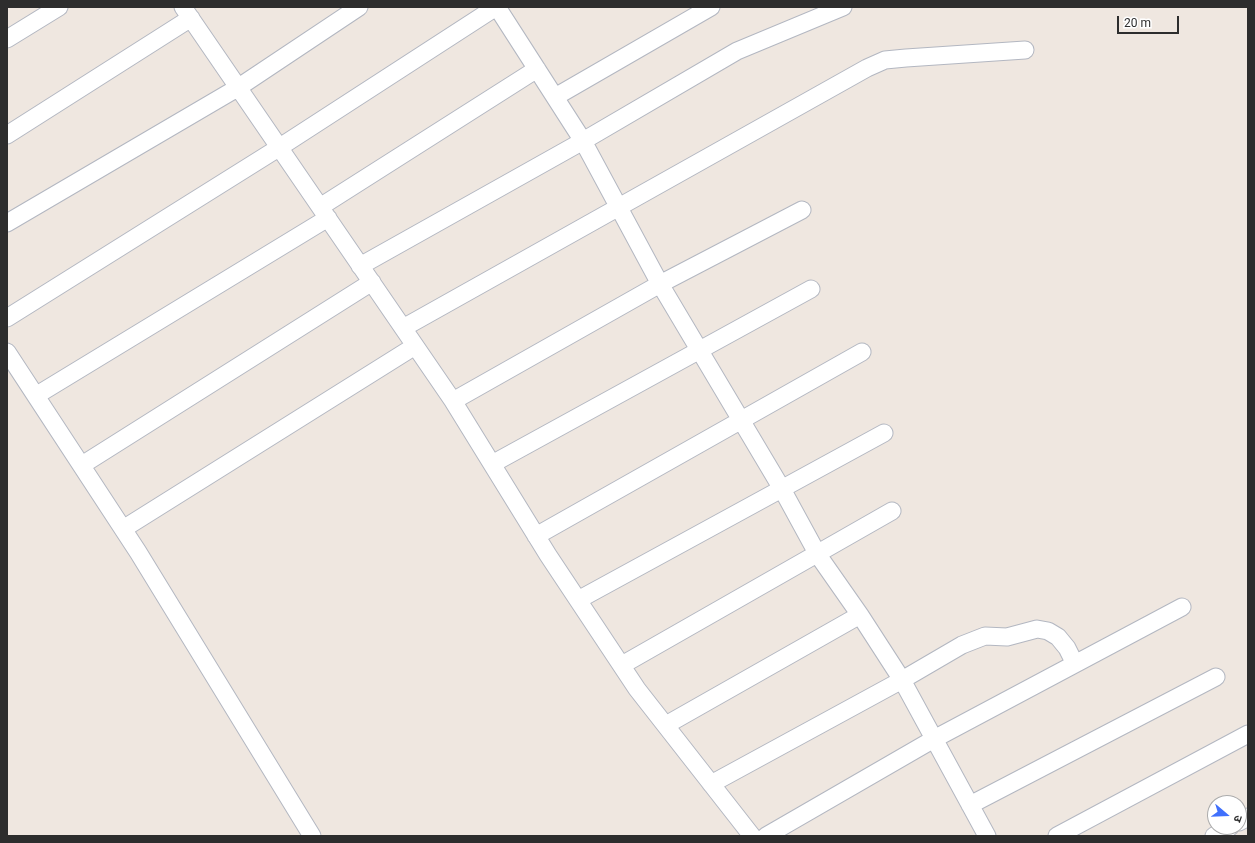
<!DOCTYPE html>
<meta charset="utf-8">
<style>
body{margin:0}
#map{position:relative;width:1255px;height:843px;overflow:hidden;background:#efe7e0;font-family:Roboto,"Noto Sans Devanagari",sans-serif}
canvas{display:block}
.frame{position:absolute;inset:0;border:8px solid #2d2d2d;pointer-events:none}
.north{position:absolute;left:1207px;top:795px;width:40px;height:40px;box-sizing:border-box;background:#fff;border:1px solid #ababab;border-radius:50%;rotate:109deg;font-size:11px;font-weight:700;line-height:16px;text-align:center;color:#2d2d2d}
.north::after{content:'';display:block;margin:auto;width:14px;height:18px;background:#4070fc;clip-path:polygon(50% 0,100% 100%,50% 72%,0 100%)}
.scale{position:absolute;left:1117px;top:16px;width:62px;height:18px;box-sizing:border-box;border:2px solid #2d2d2d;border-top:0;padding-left:5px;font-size:12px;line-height:14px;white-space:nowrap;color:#2d2d2d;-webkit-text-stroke:3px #fff;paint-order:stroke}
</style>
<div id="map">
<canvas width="1255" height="843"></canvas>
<div class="frame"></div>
<div class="north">उ</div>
<div class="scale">20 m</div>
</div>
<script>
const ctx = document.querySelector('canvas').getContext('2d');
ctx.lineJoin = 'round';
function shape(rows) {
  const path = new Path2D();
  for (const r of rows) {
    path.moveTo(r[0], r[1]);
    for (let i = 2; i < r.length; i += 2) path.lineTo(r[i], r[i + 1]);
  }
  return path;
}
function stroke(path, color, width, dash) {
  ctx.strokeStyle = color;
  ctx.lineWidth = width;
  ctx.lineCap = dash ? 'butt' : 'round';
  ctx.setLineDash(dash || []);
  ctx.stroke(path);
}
const street = shape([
 [183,7,453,401,548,555,637,689,752,836],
 [497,7,583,141,660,284,782,489,818,555,860,615,902,680,987,836],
 [7,39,59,7],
 [555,97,711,7],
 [7,135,191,18],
 [320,207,537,69],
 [7,223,239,87,359,7],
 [360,266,583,141,737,51,843,7],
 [7,318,280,147,496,7],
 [403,328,867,68,885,60,906,58,1025,50],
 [7,352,138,552,312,836],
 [37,395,328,218],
 [453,401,660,284,802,210],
 [492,464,811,289],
 [82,465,372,282],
 [123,529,415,346],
 [536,536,862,352],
 [578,600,884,433],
 [622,665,892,511],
 [666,725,860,615],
 [711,784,902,680,962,645,985,636,1007,637,1037,629,1048,631,1058,637,1067,648,1075,664],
 [970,805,1216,677],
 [1239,822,1248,817],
 [766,836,934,739,1182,607],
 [1057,836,1248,734],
 [1214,836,1230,827]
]);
stroke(street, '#b3b7c1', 19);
stroke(street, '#fff', 17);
</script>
